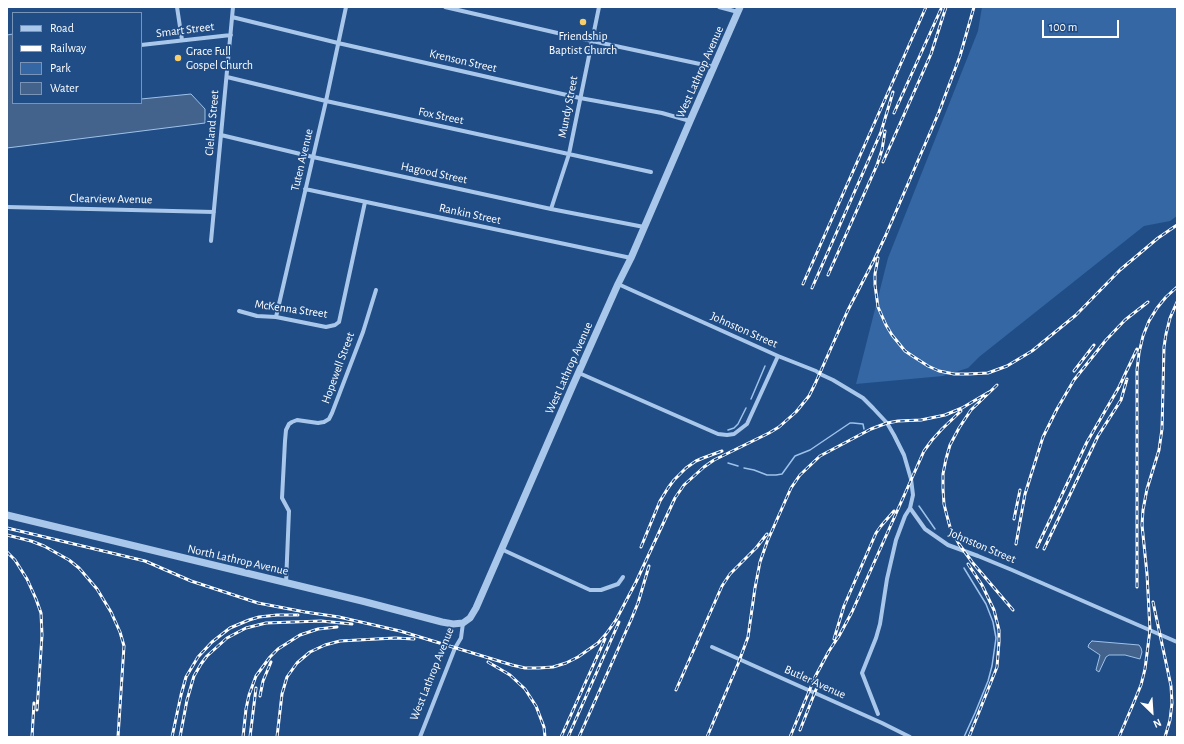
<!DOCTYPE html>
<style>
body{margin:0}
#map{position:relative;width:1184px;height:744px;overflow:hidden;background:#204d86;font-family:"Alegreya Sans",sans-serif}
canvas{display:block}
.frame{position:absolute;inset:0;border:8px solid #fff;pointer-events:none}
.legend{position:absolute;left:12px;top:12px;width:130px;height:92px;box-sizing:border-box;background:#204d86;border:1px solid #7994b6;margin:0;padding:5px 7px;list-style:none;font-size:12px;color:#fff}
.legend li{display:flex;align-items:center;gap:8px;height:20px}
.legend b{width:20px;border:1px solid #7994b6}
.north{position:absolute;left:1132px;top:692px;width:40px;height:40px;-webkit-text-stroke:3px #204d86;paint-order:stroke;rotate:155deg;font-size:11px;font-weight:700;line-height:16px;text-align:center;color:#fff}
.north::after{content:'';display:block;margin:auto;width:14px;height:18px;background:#fff;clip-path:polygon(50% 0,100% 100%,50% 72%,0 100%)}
.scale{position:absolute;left:1042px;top:20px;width:77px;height:18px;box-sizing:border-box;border:2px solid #fff;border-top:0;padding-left:5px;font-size:12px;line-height:14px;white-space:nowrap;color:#fff;-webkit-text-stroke:3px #204d86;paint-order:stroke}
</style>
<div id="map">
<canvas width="1184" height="744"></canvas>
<div class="frame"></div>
<ul class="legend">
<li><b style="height:5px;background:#a9c7ea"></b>Road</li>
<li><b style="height:5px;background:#fff"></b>Railway</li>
<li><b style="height:11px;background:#3467a4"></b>Park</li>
<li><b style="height:11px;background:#43638c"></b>Water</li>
</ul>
<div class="north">N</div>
<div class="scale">100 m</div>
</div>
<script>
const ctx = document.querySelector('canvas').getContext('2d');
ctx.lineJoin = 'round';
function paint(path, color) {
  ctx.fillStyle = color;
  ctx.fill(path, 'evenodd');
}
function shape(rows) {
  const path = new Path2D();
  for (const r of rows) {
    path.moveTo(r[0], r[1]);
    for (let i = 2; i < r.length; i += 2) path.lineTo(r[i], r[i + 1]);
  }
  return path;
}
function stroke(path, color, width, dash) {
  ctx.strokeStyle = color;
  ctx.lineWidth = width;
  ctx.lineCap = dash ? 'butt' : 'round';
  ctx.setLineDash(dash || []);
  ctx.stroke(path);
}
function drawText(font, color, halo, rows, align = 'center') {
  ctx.font = font + ' "Alegreya Sans",sans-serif';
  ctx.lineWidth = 3.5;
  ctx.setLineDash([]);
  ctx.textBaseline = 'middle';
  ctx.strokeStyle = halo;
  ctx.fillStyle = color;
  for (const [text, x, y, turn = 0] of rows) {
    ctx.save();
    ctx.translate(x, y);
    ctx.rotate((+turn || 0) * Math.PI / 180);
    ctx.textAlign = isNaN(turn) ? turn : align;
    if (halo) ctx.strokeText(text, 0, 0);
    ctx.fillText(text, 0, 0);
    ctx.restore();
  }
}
paint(shape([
 [982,7,1177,7,1177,216,1170,221,1144,226,979,357,968,368,943,376,856,384,888,258,978,31]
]), '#3467a4');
const water = shape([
 [13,34,13,103,141,103,141,99,191,94,205,109,205,123,7,148,7,35,13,34],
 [1092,641,1139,645,1141,648,1142,652,1140,659,1125,655,1109,655,1106,657,1099,672,1096,670,1100,655,1088,647,1089,644,1092,641]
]);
paint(water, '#43638c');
stroke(water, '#9dc2eb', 1);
stroke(shape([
 [751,399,754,392,765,366],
 [728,430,734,428,738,424,746,408],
 [728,463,738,466],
 [744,468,754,470,767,475,776,475,782,474,795,456,810,450,850,423,853,423,863,424,864,429],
 [919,506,935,529],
 [964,737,975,713,988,681,992,666,996,638,993,622,986,604,964,568]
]), '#9dc2eb', 1.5);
stroke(shape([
 [177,7,182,40],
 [445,7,592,41,714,67],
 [719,7,738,12],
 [232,17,338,43,580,98,662,113,690,121],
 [141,45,231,35],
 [227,77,326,101,651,172],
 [221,135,313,157,551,209,644,227],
 [305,189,631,258],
 [7,207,214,212],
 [551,209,569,154,599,7],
 [211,241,233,7],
 [618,284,778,356,816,371,820,374,833,380,863,398,873,408,887,423,894,435,904,455,911,479,913,495,910,508,925,529,948,545,978,556,1012,570,1177,642],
 [239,311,257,316,276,317,326,327,335,325,339,322,365,202],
 [276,317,326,101,346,7],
 [579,373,718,434,727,435,734,434,747,424,778,356],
 [501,549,590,590,601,590,618,584,623,577],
 [286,583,289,511,282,498,285,441,286,430,289,424,292,422,297,420,318,423,324,422,329,419,332,413,363,332,376,290],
 [712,647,882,723,910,737],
 [878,714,862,673,876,638,880,624,887,579,896,540,905,516,910,508],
 [420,737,455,648,461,638,463,623]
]), '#a9c7ea', 4);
stroke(shape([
 [7,515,362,601,442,622,453,624,463,623,470,618,476,608,573,385,618,284,631,258,690,121,740,7]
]), '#a9c7ea', 7);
const rail = shape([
 [894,113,941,9],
 [883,162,931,54,946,7],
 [878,258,875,274,875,285,878,307,886,325,892,335,905,351,914,357,928,366,939,371,954,374,968,374,988,373,1007,366,1032,351,1076,315,1120,270,1158,238,1177,225],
 [828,275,877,165,882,150,885,131],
 [803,284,926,7],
 [812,288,881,132,893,92],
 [1074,371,1094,345],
 [997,385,971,410,959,428,950,445,946,459,943,474,943,489,944,504,947,516,950,527,959,544,972,562,1013,610],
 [1014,519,1020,490],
 [7,528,145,561,191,581,258,603,305,612,339,617,400,631,512,665,525,668,539,668,553,667,566,663,578,657,598,643,606,634,616,620,636,582,675,498,684,485,704,467,714,460,769,433,779,427,796,412,809,396,815,384,848,310,874,260,885,237,939,112,960,56,974,7],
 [7,535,31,541,44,546,69,560,79,568,97,589,111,612,120,632,124,646,118,737],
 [1016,544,1025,494,1043,437,1057,409,1074,380,1106,340,1125,320,1148,302],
 [641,547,660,501,668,488,674,480,686,468,696,461,703,458,722,451],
 [1037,547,1087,442,1119,387,1137,349],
 [1044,549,1098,436,1121,400,1127,379],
 [7,552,15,560,27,579,36,599,41,613,42,635,37,710],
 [968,564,982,585,994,610,999,630,999,642,997,667,969,737],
 [1137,587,1137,370,1139,353,1143,336,1149,321,1157,308,1166,297,1177,287],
 [1153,602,1171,686,1172,703,1170,720,1165,737],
 [834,639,844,606,876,533,881,526,894,511],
 [488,662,510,675,525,689,536,706,544,727,545,737],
 [676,690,722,586,730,574,756,548,767,534],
 [260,696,263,681,271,662],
 [800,730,817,687],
 [32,737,34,703],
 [172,737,181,695,186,677,198,657,212,642,230,628,249,620,259,617,277,615,298,615],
 [180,737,187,700,194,676,201,664,207,656,227,638,246,628,266,623,321,621,352,624],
 [243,737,246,709,249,695,256,676,270,657,278,649,300,635,318,629,337,627],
 [250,737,256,688],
 [277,737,282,694,287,677,297,663,310,652,325,645,340,641,395,638,414,639],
 [561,737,605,639],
 [568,737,619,622],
 [579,737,631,620,638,603,649,566],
 [707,737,738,664,748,637,755,588,760,562,767,542,791,488,800,475,820,456,871,429,887,423,898,421,921,420,945,415,962,408,989,392],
 [790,737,815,677,829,651,839,636,852,612,924,451,932,440,942,429,961,411],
 [1119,737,1134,702,1141,685,1145,669,1150,630,1147,574,1142,525,1143,510,1147,489,1159,450,1162,429,1164,347,1166,334,1170,318,1177,302]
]);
stroke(rail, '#fff', 3);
stroke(rail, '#204d86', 1.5, [4.5]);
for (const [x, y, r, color] of [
 [583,22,4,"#f7ce6a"],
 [178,58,4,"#f7ce6a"]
]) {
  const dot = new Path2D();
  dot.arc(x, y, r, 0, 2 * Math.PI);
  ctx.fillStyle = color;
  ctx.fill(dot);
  stroke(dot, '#204d86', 1.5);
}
drawText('12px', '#fff', '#204d86', [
 ["Smart Street",185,30,-7],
 ["Krenson Street",463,61,13],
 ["West Lathrop Avenue",700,72,-66],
 ["Mundy Street",568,107,-79],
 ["Fox Street",441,116,12],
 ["Cleland Street",212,123,-85],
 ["Tuten Avenue",302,160,-77],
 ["Hagood Street",434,173,12],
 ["Clearview Avenue",111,199,1],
 ["Rankin Street",470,214,12],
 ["McKenna Street",291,309,8],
 ["Johnston Street",744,330,24],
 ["Hopewell Street",338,368,-70],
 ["West Lathrop Avenue",569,368,-66],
 ["Johnston Street",982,546,23],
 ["North Lathrop Avenue",238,560,13],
 ["West Lathrop Avenue",432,674,-68],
 ["Butler Avenue",815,682,24]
]);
drawText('12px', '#fff', '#204d86', [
 ["Friendship",583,36],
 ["Baptist Church",583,50],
 ["Grace Full",186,51,"left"],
 ["Gospel Church",186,65,"left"]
]);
</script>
